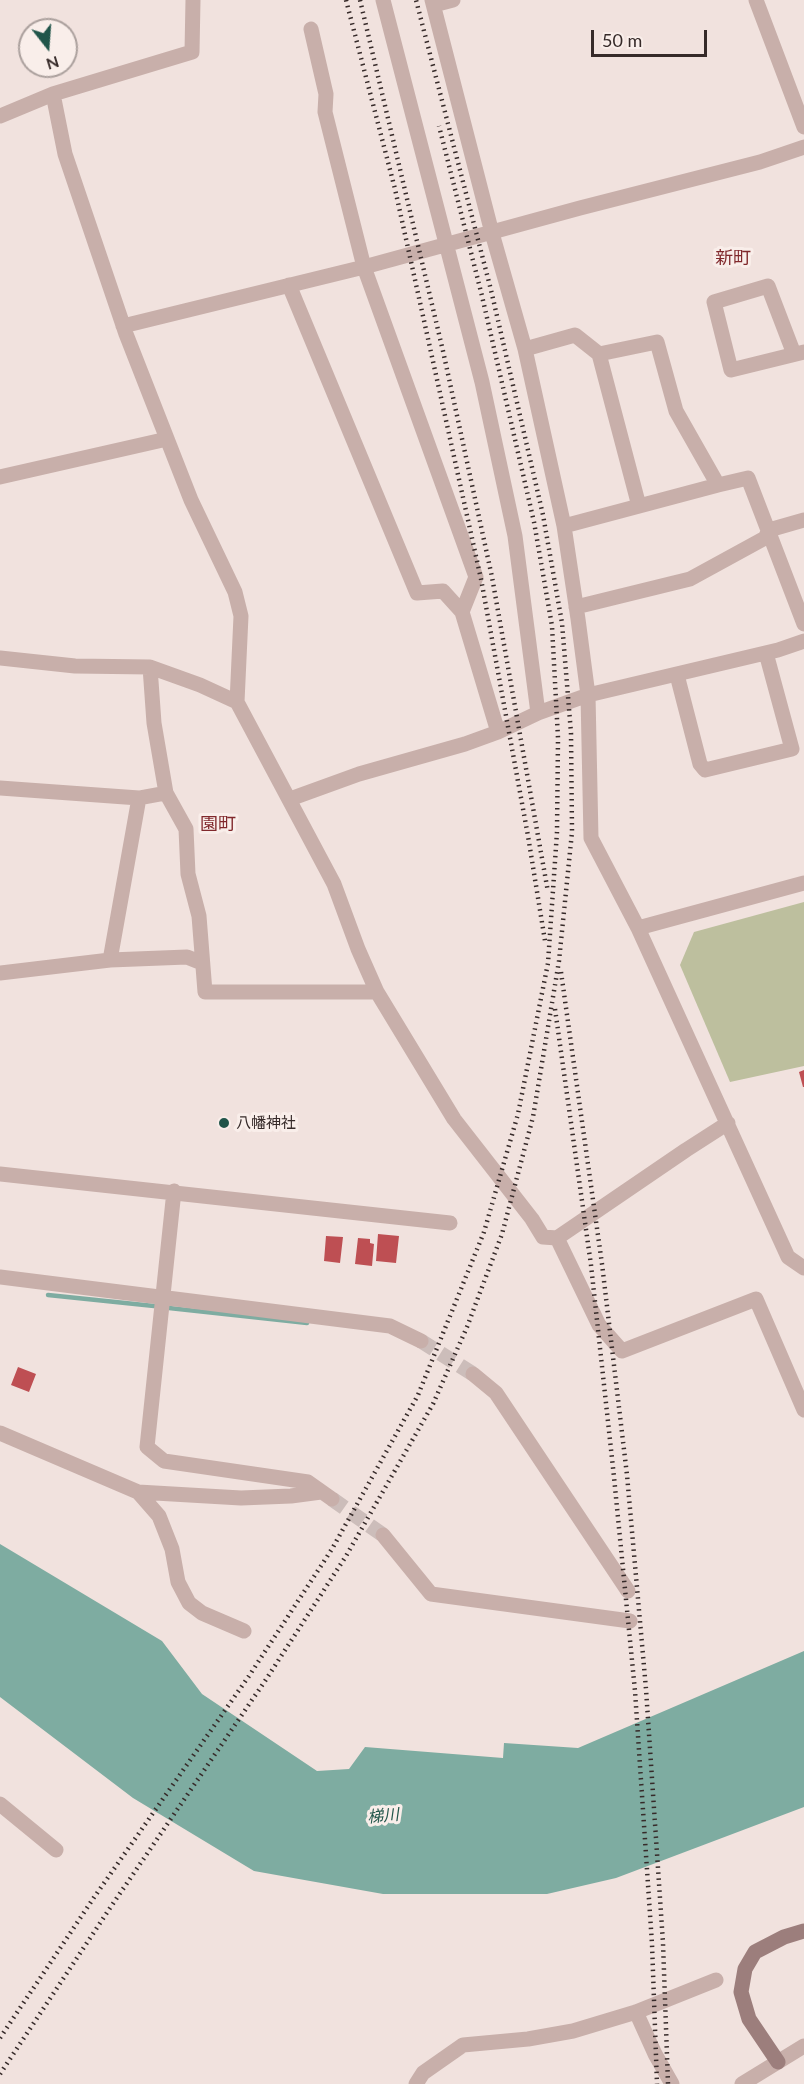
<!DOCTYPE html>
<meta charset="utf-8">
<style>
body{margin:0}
#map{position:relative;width:804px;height:2084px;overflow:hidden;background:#f1e2de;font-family:Lato,sans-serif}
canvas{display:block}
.north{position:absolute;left:18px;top:18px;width:60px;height:60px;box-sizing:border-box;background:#f9eeea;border:2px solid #aba09d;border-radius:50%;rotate:163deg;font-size:16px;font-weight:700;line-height:24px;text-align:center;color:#362a29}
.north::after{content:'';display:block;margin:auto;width:21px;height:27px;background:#21554a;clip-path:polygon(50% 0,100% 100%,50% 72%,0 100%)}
.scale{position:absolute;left:591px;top:30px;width:116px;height:27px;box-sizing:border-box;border:3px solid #362a29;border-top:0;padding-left:8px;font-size:18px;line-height:21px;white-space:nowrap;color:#362a29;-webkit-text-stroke:4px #f9eeea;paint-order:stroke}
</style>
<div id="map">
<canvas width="804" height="2084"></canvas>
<div class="north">N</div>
<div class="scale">50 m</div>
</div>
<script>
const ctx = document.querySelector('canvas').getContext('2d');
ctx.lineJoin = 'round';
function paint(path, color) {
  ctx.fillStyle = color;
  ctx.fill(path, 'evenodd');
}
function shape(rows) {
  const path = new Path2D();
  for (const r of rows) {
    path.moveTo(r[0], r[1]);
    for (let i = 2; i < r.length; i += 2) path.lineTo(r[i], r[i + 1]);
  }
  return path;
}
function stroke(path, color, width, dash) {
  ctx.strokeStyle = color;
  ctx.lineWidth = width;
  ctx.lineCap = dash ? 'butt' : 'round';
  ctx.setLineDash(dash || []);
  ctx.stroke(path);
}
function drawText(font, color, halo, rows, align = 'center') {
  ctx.font = font + ' Lato,"Noto Sans JP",sans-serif';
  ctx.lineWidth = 6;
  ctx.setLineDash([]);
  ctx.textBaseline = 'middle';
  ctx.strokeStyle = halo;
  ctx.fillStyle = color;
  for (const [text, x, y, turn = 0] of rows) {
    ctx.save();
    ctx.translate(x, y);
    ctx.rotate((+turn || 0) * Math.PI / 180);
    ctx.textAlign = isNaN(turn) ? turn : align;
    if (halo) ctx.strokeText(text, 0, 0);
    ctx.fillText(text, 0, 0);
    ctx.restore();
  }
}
paint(shape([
 [804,902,804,1066,730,1082,680,965,694,932]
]), '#bdbf9e');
paint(shape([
 [0,1544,162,1641,202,1694,317,1771,349,1769,365,1747,503,1758,504,1743,578,1748,804,1651,804,1807,616,1878,547,1894,383,1894,254,1871,133,1798,0,1697]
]), '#7eaca1');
stroke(shape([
 [48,1295,154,1306],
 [169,1308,307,1323]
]), '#7eaca1', 4.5);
paint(shape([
 [804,1070,804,1087,803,1087,799,1072],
 [378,1234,399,1236,396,1263,376,1261],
 [326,1236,343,1237,340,1263,324,1261],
 [358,1238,370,1239,370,1243,374,1244,372,1266,355,1264],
 [18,1367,36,1374,29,1392,11,1385]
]), '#be4f53');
stroke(shape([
 [421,1341,473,1374],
 [332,1499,383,1535]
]), '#ccbdba', 15, [15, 8]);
stroke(shape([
 [383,0,482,382,515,536,538,713],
 [432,0,492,233,525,349],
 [756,0,804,127],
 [434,5,453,0],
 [311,29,326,94,325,112,364,267,476,577,462,612,498,732],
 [53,94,65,154,126,334,191,500,235,592,241,616,237,702,334,884,358,949,377,992,454,1119,532,1219,543,1237,557,1238,686,1150,728,1123],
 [0,116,53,94,192,52,193,0],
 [289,285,417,593,443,591,462,612],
 [123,326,364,267,580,208,760,162,804,147],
 [599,354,639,506],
 [794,354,768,286,714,302,731,370,804,352],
 [0,477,167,439],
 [564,526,718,485],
 [576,607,690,579,765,538,769,530,804,520],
 [804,624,748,478,718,485,676,411,657,342,599,354,575,335,525,349,564,526,578,619,588,695,591,838,638,928,788,1257,804,1268],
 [0,658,75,666,150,667,200,685,237,702],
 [150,667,154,723,166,793,186,829,188,874,199,916,205,992,377,992],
 [677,675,700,764,705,770,792,749,766,653],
 [0,788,139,798,166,793],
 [290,799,359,774,465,744,498,732,538,713,588,695,778,650,804,641],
 [638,928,804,883],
 [110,960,187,957,202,963],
 [0,973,110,960,139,798],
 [0,1174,450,1223],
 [174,1191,147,1447,164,1461,308,1482,332,1499],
 [557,1238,599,1325,622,1351,756,1299,804,1410],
 [0,1277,390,1326,421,1341],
 [473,1374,496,1393,628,1591],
 [0,1433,138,1492,159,1516,172,1549,178,1582,189,1603,202,1613,244,1631],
 [138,1492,241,1498,291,1496,321,1492],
 [383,1535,431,1594,630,1621],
 [0,1804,56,1850],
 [636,2012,655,2054,672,2084],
 [416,2084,423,2073,463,2045,528,2039,573,2031,636,2012,716,1980],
 [742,2084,804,2046]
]), '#c8afaa', 15);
stroke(shape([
 [778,2062,749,2019,741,1992,745,1969,755,1952,784,1937,804,1931]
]), '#9c7e7c', 15);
stroke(shape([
 [346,0,395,189,481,579,528,836,545,941],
 [360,0,443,351,492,577,548,892],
 [561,972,602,1264,627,1475,646,1689,663,1943,668,2084],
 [555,1009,591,1265,614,1477,635,1691,652,1944,657,2084],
 [0,2038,95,1896,249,1676,332,1549,418,1395,484,1232,518,1114,548,963,557,832,558,738,552,626,534,522,482,296,439,126],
 [0,2074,110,1908,265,1681,346,1556,433,1404,467,1327,502,1234,533,1117,559,961,572,832,571,733,562,623,543,515,491,290,416,0]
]), '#362a29', 4.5, [1.5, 4.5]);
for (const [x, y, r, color] of [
 [224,1123,6,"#21554a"]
]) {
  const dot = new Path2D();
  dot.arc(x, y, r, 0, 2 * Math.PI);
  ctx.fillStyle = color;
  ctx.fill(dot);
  stroke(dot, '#f9eeea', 2);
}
drawText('15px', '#362a29', '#f9eeea', [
 ["八幡神社",236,1123]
], 'left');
drawText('italic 16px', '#21554a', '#f9eeea', [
 ["梯川",383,1816,-6]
]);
drawText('18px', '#80282c', '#f9eeea', [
 ["新町",733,258],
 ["園町",218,824]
]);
</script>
